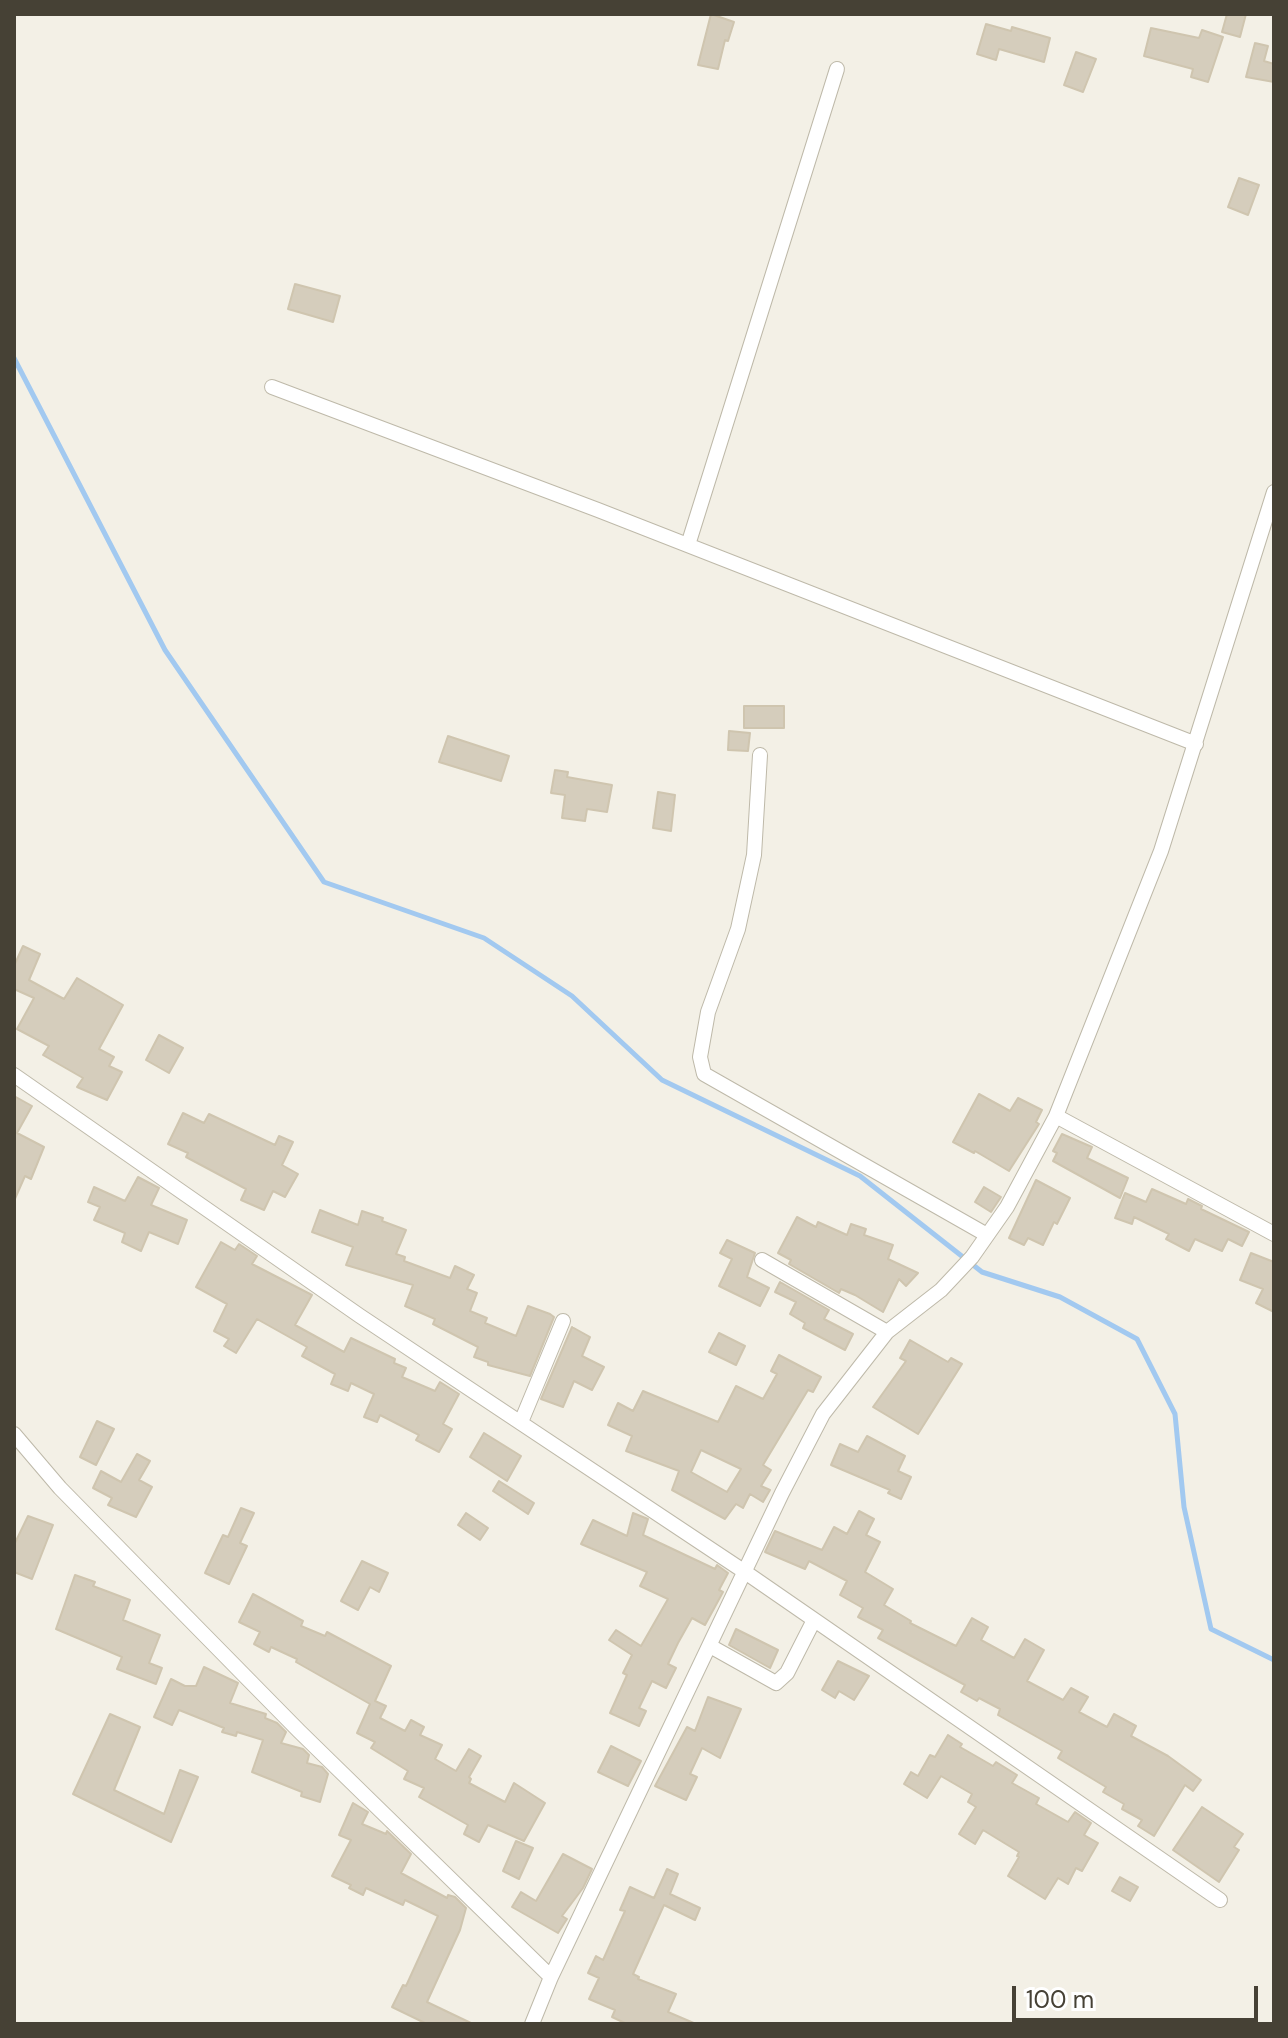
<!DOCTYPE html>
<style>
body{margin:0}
#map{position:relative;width:1288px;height:2038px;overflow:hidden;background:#f3f0e6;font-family:"DM Sans",sans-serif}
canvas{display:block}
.frame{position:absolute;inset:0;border:16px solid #464135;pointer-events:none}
.scale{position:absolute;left:1012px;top:1986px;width:246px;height:36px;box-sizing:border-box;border:4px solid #464135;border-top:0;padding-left:10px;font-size:24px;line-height:28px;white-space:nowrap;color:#464135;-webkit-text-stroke:6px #fff;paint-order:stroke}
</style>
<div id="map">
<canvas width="1288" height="2038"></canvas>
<div class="frame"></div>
<div class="scale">100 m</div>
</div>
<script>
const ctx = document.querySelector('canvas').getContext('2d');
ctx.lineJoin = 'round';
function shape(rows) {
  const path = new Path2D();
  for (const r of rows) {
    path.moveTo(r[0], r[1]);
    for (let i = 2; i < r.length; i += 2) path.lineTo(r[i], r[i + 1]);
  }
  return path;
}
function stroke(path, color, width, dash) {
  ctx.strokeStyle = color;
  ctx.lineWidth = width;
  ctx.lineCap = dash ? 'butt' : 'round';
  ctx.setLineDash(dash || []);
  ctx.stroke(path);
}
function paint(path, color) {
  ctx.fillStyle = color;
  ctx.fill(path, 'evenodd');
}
stroke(shape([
 [14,358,165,650,324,882,484,938,572,996,662,1080,860,1176,982,1272,1060,1297,1137,1339,1175,1414,1184,1507,1211,1629,1274,1660]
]), '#a2c9f0', 5);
const building = shape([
 [711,14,734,22,728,41,725,40,718,69,698,65,711,14],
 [1227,14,1246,14,1240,37,1222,32,1227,14],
 [986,24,1011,31,1012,27,1050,38,1044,62,999,49,996,60,977,54,986,24],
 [1151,28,1199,38,1202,30,1223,37,1208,82,1191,77,1193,69,1144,56,1151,28],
 [1255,43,1268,46,1264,61,1274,64,1274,82,1246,77,1255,43],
 [1076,52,1096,59,1083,92,1064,85,1076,52],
 [1239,178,1259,185,1248,215,1228,207,1239,178],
 [295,284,340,296,333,322,288,309,295,284],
 [744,706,784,706,784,728,744,728,744,706],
 [729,731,750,733,748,751,728,750,729,731],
 [448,736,509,756,501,781,439,762,448,736],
 [555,770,568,772,567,777,612,785,607,812,587,809,585,821,562,818,565,795,551,793,555,770],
 [658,792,675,795,671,831,653,828,658,792],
 [23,946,40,954,29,980,64,999,77,978,123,1005,99,1049,114,1057,109,1066,122,1072,107,1100,77,1087,83,1078,43,1055,49,1046,17,1029,34,998,14,989,14,966,23,946],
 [159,1035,183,1048,169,1073,146,1060,159,1035],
 [979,1094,1010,1111,1018,1098,1042,1110,1036,1122,1039,1124,1009,1171,975,1151,974,1153,953,1142,979,1094],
 [14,1096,32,1106,17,1133,44,1147,31,1179,25,1176,14,1201,14,1096],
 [183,1113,204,1123,209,1114,275,1145,279,1136,293,1142,282,1165,298,1174,285,1197,273,1191,264,1210,241,1200,246,1189,186,1157,188,1153,168,1144,183,1113],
 [1062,1134,1092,1147,1087,1158,1128,1178,1120,1198,1053,1161,1057,1153,1053,1151,1062,1134],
 [138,1177,159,1188,151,1205,187,1220,178,1244,149,1232,141,1251,122,1242,125,1233,94,1220,100,1207,88,1202,94,1187,125,1201,138,1177],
 [1036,1180,1070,1198,1057,1224,1054,1222,1043,1245,1028,1238,1024,1245,1009,1238,1036,1180],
 [984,1187,1001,1197,991,1212,975,1202,984,1187],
 [1152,1189,1186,1204,1188,1199,1202,1206,1201,1209,1249,1232,1242,1246,1228,1239,1222,1251,1195,1239,1189,1251,1166,1239,1169,1234,1134,1217,1132,1224,1115,1218,1125,1193,1146,1202,1152,1189],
 [320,1210,358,1225,362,1211,383,1218,382,1221,406,1230,396,1254,405,1257,404,1261,450,1278,455,1266,474,1275,467,1289,477,1293,470,1311,487,1318,485,1323,516,1336,528,1306,550,1314,554,1317,530,1376,488,1365,488,1362,474,1357,478,1347,433,1324,435,1319,405,1306,413,1285,346,1265,353,1247,312,1232,320,1210],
 [797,1217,816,1227,818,1222,847,1235,851,1224,866,1229,864,1235,893,1245,888,1259,918,1273,906,1286,899,1279,883,1312,855,1295,841,1289,839,1293,789,1264,791,1260,778,1253,797,1217],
 [727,1240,755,1253,747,1277,769,1288,760,1306,719,1286,732,1259,720,1253,727,1240],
 [221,1242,235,1250,239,1244,257,1256,252,1264,312,1295,295,1325,344,1352,351,1338,395,1359,394,1363,406,1368,402,1377,435,1391,440,1382,459,1394,443,1424,452,1429,439,1452,416,1440,419,1435,380,1415,377,1422,364,1417,374,1394,351,1383,348,1391,331,1384,335,1374,302,1356,307,1347,257,1319,236,1353,224,1346,229,1339,214,1331,227,1304,196,1287,221,1242],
 [1251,1253,1274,1262,1274,1312,1256,1303,1263,1289,1240,1280,1251,1253],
 [780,1282,829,1310,824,1319,853,1334,845,1350,803,1328,805,1323,790,1314,796,1302,775,1292,780,1282],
 [572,1327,590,1337,582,1356,604,1367,592,1390,574,1381,563,1407,541,1399,572,1327],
 [719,1333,745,1346,736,1365,709,1352,719,1333],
 [910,1340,948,1362,951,1358,962,1364,918,1434,873,1407,906,1361,900,1358,910,1340],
 [779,1355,821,1377,813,1392,808,1390,763,1465,771,1470,761,1486,770,1490,763,1502,750,1494,743,1508,736,1504,725,1519,672,1490,679,1471,626,1451,632,1436,608,1425,618,1403,633,1411,643,1391,718,1422,736,1386,763,1399,777,1374,771,1371,779,1355],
 [701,1450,741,1469,727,1492,691,1472,701,1450],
 [97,1421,114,1429,96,1465,80,1457,97,1421],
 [484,1433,521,1456,507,1481,470,1457,484,1433],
 [867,1436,905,1456,898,1471,911,1477,901,1499,888,1493,890,1490,831,1465,840,1444,858,1452,867,1436],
 [137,1454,150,1461,139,1480,152,1487,136,1517,108,1505,112,1498,93,1488,101,1471,121,1482,137,1454],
 [499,1481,534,1503,528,1514,493,1491,499,1481],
 [241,1508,254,1513,240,1543,247,1546,229,1584,205,1573,223,1535,228,1537,241,1508],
 [859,1511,874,1519,866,1535,880,1542,865,1572,893,1589,884,1605,911,1621,910,1623,956,1646,972,1618,988,1627,981,1640,1014,1658,1025,1639,1044,1650,1027,1681,1063,1700,1071,1688,1088,1697,1079,1712,1107,1727,1114,1714,1136,1726,1131,1736,1168,1756,1201,1780,1193,1791,1185,1785,1154,1836,1138,1826,1142,1820,1122,1809,1124,1804,1103,1792,1106,1787,1058,1758,1062,1751,998,1715,1000,1709,979,1698,977,1701,961,1692,965,1685,878,1638,883,1630,858,1617,863,1608,840,1595,847,1581,809,1561,805,1569,765,1552,775,1531,822,1550,834,1527,847,1534,859,1511],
 [466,1513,488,1528,480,1540,458,1525,466,1513],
 [633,1513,648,1519,643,1535,715,1569,717,1565,728,1573,719,1590,723,1592,705,1625,692,1618,678,1643,668,1664,676,1668,666,1688,652,1681,639,1708,646,1711,639,1726,610,1713,627,1675,623,1673,632,1655,609,1640,616,1630,641,1646,668,1599,640,1586,647,1572,581,1544,593,1520,627,1536,633,1513],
 [28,1516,53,1525,32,1579,14,1572,14,1545,28,1516],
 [362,1561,388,1573,379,1592,370,1587,358,1610,341,1601,362,1561],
 [75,1575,95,1582,93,1586,130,1600,123,1620,160,1635,149,1663,162,1668,156,1684,117,1669,122,1657,56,1629,75,1575],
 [253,1594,303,1621,301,1626,325,1636,327,1632,391,1666,375,1701,386,1706,380,1718,405,1731,411,1720,424,1727,420,1735,442,1745,435,1759,456,1771,469,1749,481,1756,469,1777,471,1779,469,1783,505,1802,514,1783,545,1803,524,1841,488,1825,479,1842,464,1834,468,1825,419,1797,424,1788,404,1779,408,1771,371,1748,375,1742,357,1733,370,1704,296,1662,297,1659,271,1647,269,1652,254,1644,260,1632,239,1622,253,1594],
 [736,1629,778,1650,770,1668,729,1645,736,1629],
 [838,1661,869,1676,854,1700,839,1691,835,1698,822,1690,838,1661],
 [204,1667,238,1683,230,1703,266,1714,265,1718,277,1723,286,1732,281,1743,303,1749,309,1755,307,1763,322,1767,328,1774,320,1802,301,1796,302,1792,252,1772,263,1740,237,1732,236,1736,222,1732,224,1728,179,1710,172,1725,154,1717,171,1679,185,1686,196,1686,204,1667],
 [708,1697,741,1709,720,1758,702,1748,690,1774,697,1777,686,1800,655,1786,687,1727,695,1731,708,1697],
 [110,1714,140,1727,114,1790,164,1814,180,1770,198,1777,171,1842,73,1794,110,1714],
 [948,1735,962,1744,960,1747,993,1766,996,1762,1017,1775,1012,1783,1039,1798,1036,1804,1068,1822,1075,1812,1091,1823,1084,1835,1098,1843,1082,1871,1076,1868,1068,1884,1058,1878,1045,1899,1008,1876,1019,1857,1017,1856,1019,1852,983,1830,975,1844,959,1834,976,1807,968,1802,972,1794,941,1776,927,1798,904,1784,911,1772,918,1776,930,1755,935,1757,948,1735],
 [611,1746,641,1761,628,1786,598,1772,611,1746],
 [353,1803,368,1812,362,1824,386,1834,387,1831,411,1854,401,1873,447,1898,448,1895,455,1897,466,1908,460,1930,427,2002,473,2024,427,2024,392,2007,403,1985,406,1986,438,1916,405,1900,403,1905,366,1888,363,1895,349,1888,351,1885,332,1876,351,1840,339,1835,353,1803],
 [1202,1807,1243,1834,1234,1847,1239,1850,1219,1882,1173,1850,1202,1807],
 [516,1841,533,1848,519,1879,503,1871,516,1841],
 [563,1854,592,1869,583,1888,562,1916,567,1919,558,1933,512,1907,521,1892,536,1901,563,1854],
 [667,1869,678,1874,670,1894,700,1908,695,1920,664,1905,633,1974,639,1977,638,1979,676,1994,668,2012,696,2024,627,2024,612,2017,615,2010,589,1999,599,1978,588,1973,596,1956,603,1960,625,1911,620,1910,630,1887,654,1898,667,1869],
 [1120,1877,1138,1887,1130,1901,1112,1891,1120,1877]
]);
paint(building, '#d5cdbc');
stroke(building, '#cfc5af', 2);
const minor = shape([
 [272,387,598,510,1196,744],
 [688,545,837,69],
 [760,755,754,855,738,929,708,1012,700,1057,704,1074,987,1235],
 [14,1075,360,1316,745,1572,1220,1900],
 [1056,1116,1274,1234],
 [762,1260,887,1332],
 [521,1422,563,1321],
 [14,1434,60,1488,299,1731,551,1977],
 [710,1646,776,1683,787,1673,814,1620],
 [532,2024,551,1977,782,1493,823,1414,887,1332,941,1290,972,1257,1007,1207,1056,1116,1161,851,1274,492]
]);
stroke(minor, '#beb9a9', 16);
stroke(minor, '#fff', 14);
</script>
